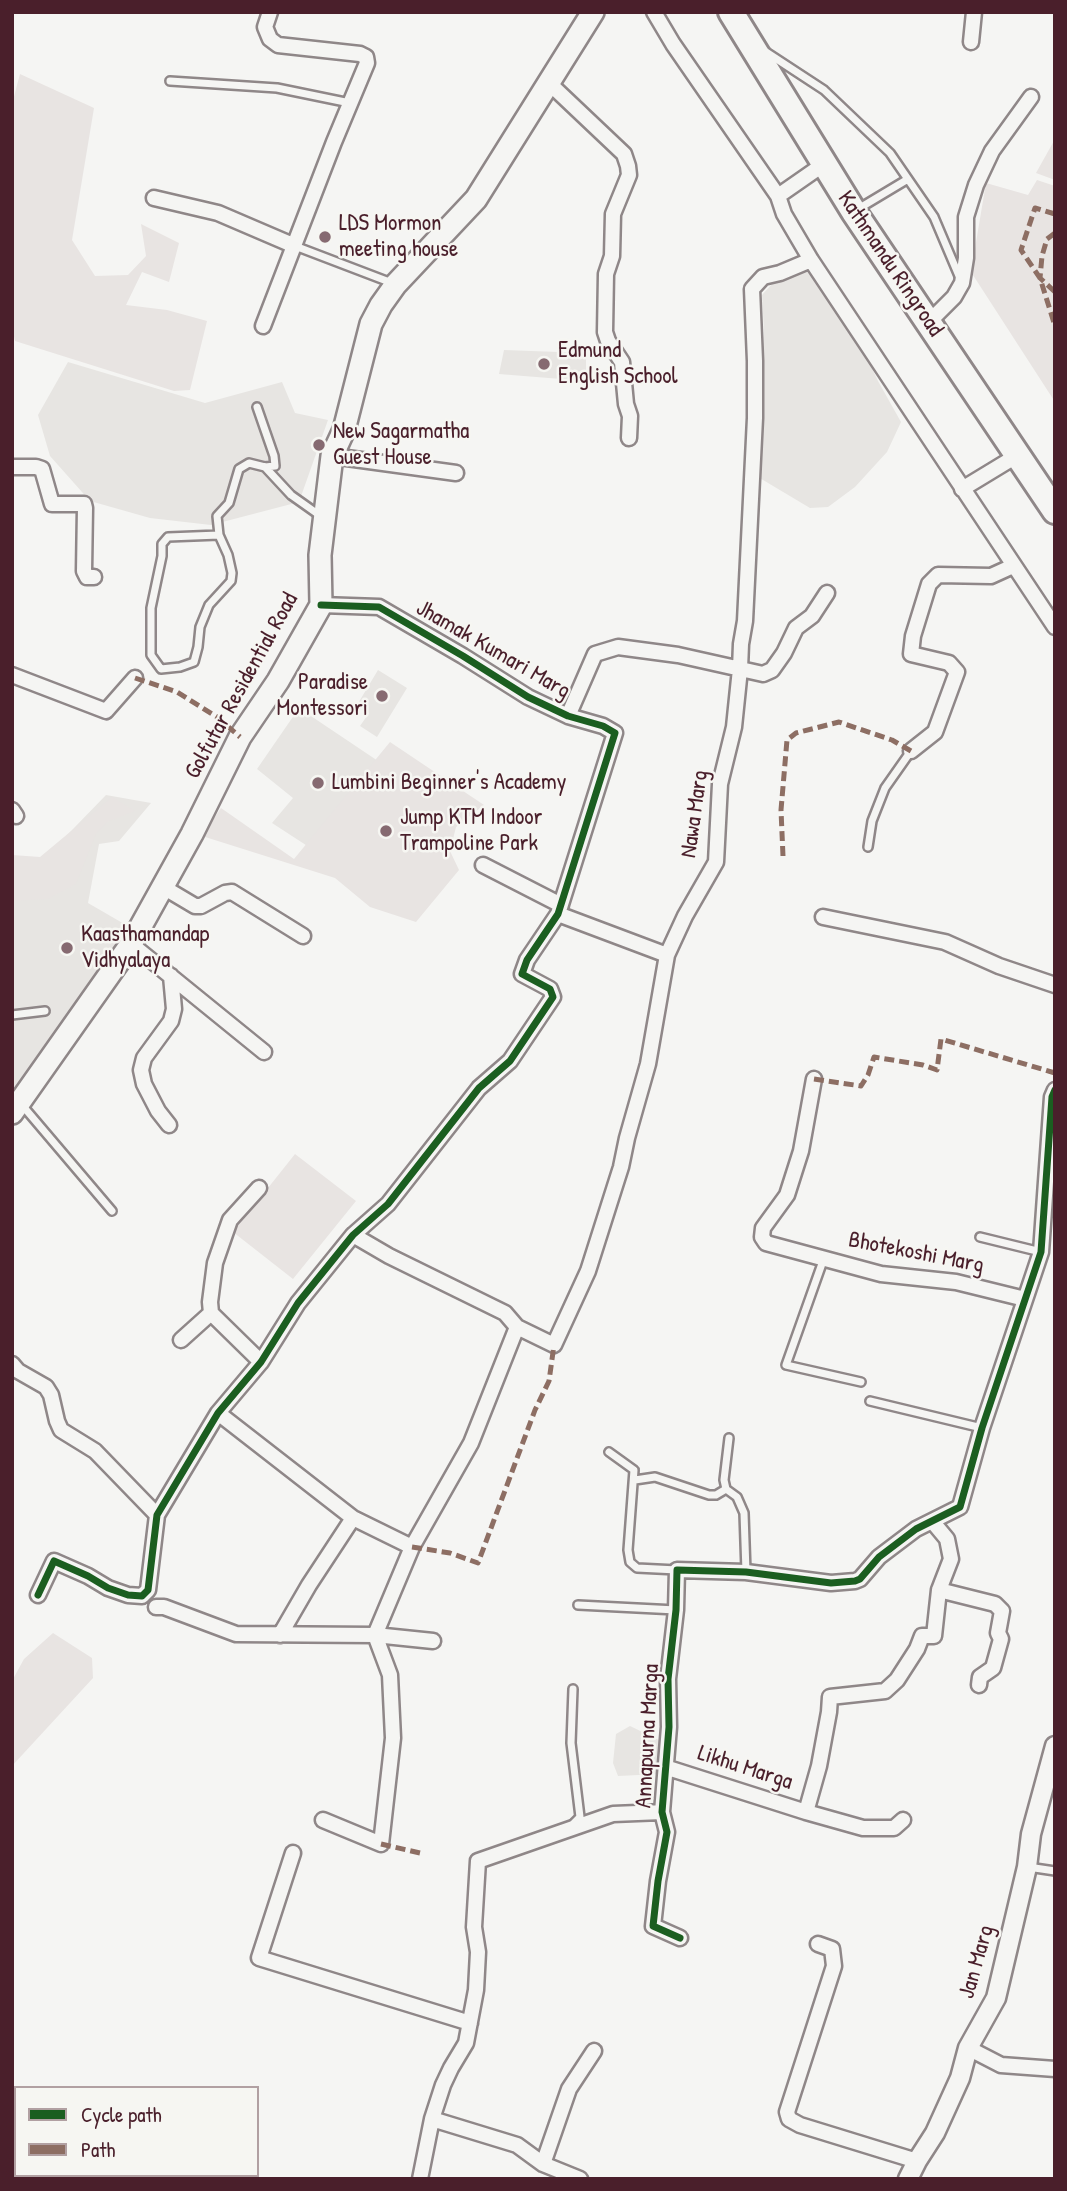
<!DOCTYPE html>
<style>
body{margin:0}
#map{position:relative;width:1067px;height:2191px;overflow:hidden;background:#f5f5f3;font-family:"Patrick Hand",sans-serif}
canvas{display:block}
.frame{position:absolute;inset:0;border:14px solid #4a1f2b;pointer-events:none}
.legend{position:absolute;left:14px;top:2086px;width:245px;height:91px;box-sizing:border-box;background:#f6f6f2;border:2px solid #b1a0a2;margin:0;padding:9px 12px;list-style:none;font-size:21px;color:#4a1f2b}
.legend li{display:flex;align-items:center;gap:14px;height:35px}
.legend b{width:35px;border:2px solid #b1a0a2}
</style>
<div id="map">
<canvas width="1067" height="2191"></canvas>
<div class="frame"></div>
<ul class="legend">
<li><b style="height:9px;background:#1b5e20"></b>Cycle path</li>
<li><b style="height:9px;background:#8d6e63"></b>Path</li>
</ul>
</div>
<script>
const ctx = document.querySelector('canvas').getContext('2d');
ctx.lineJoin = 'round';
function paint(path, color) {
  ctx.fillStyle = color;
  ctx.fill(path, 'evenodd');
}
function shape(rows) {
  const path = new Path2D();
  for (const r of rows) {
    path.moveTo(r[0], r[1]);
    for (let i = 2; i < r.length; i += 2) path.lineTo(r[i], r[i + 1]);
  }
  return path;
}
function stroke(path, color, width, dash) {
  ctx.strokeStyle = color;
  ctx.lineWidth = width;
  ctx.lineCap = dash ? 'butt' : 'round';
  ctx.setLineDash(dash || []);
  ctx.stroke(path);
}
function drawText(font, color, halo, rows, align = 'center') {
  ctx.font = font + ' "Patrick Hand",sans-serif';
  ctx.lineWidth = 5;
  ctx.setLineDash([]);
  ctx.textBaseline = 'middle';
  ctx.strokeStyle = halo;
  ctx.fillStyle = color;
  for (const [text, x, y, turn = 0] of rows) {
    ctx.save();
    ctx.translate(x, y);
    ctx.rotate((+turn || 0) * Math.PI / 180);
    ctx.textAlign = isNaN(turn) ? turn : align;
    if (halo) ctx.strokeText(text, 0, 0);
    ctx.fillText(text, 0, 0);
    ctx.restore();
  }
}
paint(shape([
 [808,272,826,292,859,341,878,381,901,422,887,452,855,487,828,507,810,508,758,477,764,331,762,295,780,275],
 [504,350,586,353,586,381,499,374],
 [68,362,205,403,282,382,295,413,328,420,299,502,211,525,150,518,90,501,50,456,38,415],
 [378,670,407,688,377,737,360,726,369,713,357,705],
 [299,708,378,761,312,849,272,823,293,798,257,769],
 [106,795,151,803,119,841,99,844,88,903,126,925,117,971,65,1023,12,1093,12,860,40,863],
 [630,1726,663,1742,659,1774,618,1776,613,1763,616,1734]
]), '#e7e5e2');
paint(shape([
 [20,74,94,108,72,240,95,276,128,275,146,256,141,224,179,243,169,282,142,272,126,305,167,310,207,321,190,390,174,391,15,341,12,327,12,104],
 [1055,139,1055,180,1036,173],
 [1037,180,1055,186,1055,402,971,272,986,183,1028,195],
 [390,742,484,805,456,827,450,851,459,870,416,922,370,907,335,878,202,836,221,808,294,859],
 [112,797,135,811,107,822,96,834,76,884,48,899,12,901,12,855,40,857],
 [295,1154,356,1201,293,1279,233,1232],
 [53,1633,92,1658,93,1678,12,1766,12,1681,24,1659]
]), '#e8e4e2');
const service = shape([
 [766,52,824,90,890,153,934,217,959,276],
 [170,81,277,88,350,103],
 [858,209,908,179],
 [295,246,392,283],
 [265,467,291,495,322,517],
 [219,535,168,537,162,544,162,556,151,608,151,655,161,669,180,667,194,662,198,647,200,627,209,605,231,581,232,573,228,555,219,535,217,516,229,503,239,469,249,463,265,467,275,466,274,456,257,407],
 [868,847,872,821,885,788,911,751],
 [12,1015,45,1011],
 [22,1105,112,1211],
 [980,1237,1041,1252],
 [824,1258,786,1365,861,1382],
 [870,1401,982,1428],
 [729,1438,724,1480,726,1489,737,1497,744,1513,746,1572],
 [609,1452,634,1470,628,1550,630,1562,637,1568,677,1570],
 [635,1480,655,1477,709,1495,716,1495,726,1489],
 [578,1605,676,1610],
 [573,1689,571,1743,580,1817,574,1823],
 [1028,1867,1055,1871]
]);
const minor = shape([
 [654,12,673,44,778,196,784,214,811,260,1055,627],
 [971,42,974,12],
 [549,83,624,154,628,166,629,175,613,214,612,256,606,274,605,332,608,341,622,362,626,404,630,416,629,438],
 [778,196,824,164],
 [154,198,218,213,295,246],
 [929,322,954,297,962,283,966,258,966,217,976,185,992,151,1031,97],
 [263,326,334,142,367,63,366,57,360,54,278,45,270,39,265,27,270,12],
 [332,456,456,473],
 [12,467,36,467,42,469,52,504,84,504,85,508,84,571,87,577,94,577],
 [962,489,1018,455],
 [12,675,106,711,135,678],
 [568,716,595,654,618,647,678,655,763,674,772,670,784,653,796,628,812,616,827,593],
 [911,751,935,732,957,672,949,663,911,654,913,636,929,584,938,575,991,576,1013,566],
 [12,810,16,816],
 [483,865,561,905],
 [163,887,195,906,201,906,225,893,232,892,303,936],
 [558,914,667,955],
 [823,917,945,942,999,966,1055,985],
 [131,944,264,1052],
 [814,1079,801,1151,787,1195,763,1228,762,1237,766,1243,881,1274,956,1282,1025,1299],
 [169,1125,158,1111,144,1084,141,1070,144,1058,171,1021,174,1009,171,976],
 [259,1188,230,1220,215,1263,210,1302,211,1313,261,1362],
 [517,1327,554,1345,588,1271,621,1167,627,1138,648,1064,667,955,685,916,716,862,720,784,734,727,740,669,741,644,745,621,755,418,755,361,752,289,763,277,780,273,811,260],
 [181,1340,211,1313],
 [12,1364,18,1371,46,1387,51,1395,57,1421,61,1430,95,1451,157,1515],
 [218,1413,353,1518,412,1547],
 [932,1521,947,1539,951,1559,939,1590,995,1604,1002,1611,998,1633,1001,1639,993,1668,980,1677,979,1685],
 [38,1595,54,1561,88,1576,108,1588,128,1595,142,1596,148,1590,157,1515,218,1413,261,1362,298,1303,353,1235,388,1204,479,1088,510,1061,553,997,550,989,522,974,527,960,558,914,615,733,603,726,568,716,528,697,463,656,379,607,321,605],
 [156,1607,164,1607,236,1634,375,1635,433,1641],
 [280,1635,309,1585,353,1518],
 [665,1767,806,1812,819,1766,829,1712,830,1697,885,1691,897,1680,917,1649,922,1636,934,1636,939,1590],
 [806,1812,863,1828,894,1828,903,1820],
 [323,1820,381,1844,393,1738,390,1675,375,1635,412,1547,471,1443,517,1327,505,1313,389,1256,353,1235],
 [293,1853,259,1958,470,2023],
 [680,1938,653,1926,658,1881,667,1832,662,1812,669,1727,668,1679,676,1610,677,1570,746,1572,831,1583,855,1581,860,1579,879,1557,916,1529,960,1507,982,1428,1041,1252,1052,1097,1055,1090],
 [818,1944,832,1949,834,1966,787,2112,789,2119,800,2125,917,2161],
 [968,2048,1001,2065,1055,2069],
 [432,2119,517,2145,543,2164,580,2179],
 [543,2164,569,2089,594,2051],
 [50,2179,50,2175],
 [110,2179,111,2175],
 [420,2179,432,2119,443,2085,451,2068,466,2043,469,2027,476,1990,478,1952,474,1927,478,1861,613,1814,662,1812]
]);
const tertiary = shape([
 [908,2179,917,2161,935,2133,960,2078,968,2048,996,1998,1027,1867,1031,1834,1055,1746]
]);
const secondary = shape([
 [12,1113,131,944,192,834,240,737,278,681,321,605,320,555,332,456,344,430,371,324,381,305,396,284,476,199,593,12]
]);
const trunk = shape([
 [731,12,854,212,1055,511]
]);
stroke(service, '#8f8788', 12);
stroke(minor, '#8f8788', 19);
stroke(tertiary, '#8f8788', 23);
stroke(secondary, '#8f8788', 26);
stroke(trunk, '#8f8788', 30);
stroke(service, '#f5f5f3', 7);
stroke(minor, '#f5f5f3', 14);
stroke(tertiary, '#f5f5f3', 18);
stroke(secondary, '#f5f5f3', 21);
stroke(trunk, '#f5f5f3', 24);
stroke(shape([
 [1055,214,1035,208,1021,250,1040,278,1055,326],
 [1055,233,1047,239,1042,256,1040,278,1055,292],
 [135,678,177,692,217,717,240,737],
 [783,856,781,810,787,740,796,733,839,722,892,740,911,751],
 [814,1079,861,1086,868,1075,874,1057,923,1065,937,1070,941,1039,1055,1073],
 [412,1547,450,1553,478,1563,535,1410,549,1381,554,1345],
 [381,1844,420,1853]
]), '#8d6e63', 5, [10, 5]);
stroke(shape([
 [38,1595,54,1561,88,1576,108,1588,128,1595,142,1596,148,1590,157,1515,218,1413,261,1362,298,1303,353,1235,388,1204,479,1088,510,1061,553,997,550,989,522,974,527,960,558,914,615,733,603,726,568,716,528,697,463,656,379,607,321,605],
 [680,1938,653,1926,658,1881,667,1832,662,1812,669,1727,668,1679,676,1610,677,1570,746,1572,831,1583,855,1581,860,1579,879,1557,916,1529,960,1507,982,1428,1041,1252,1052,1097,1055,1090]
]), '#1b5e20', 7);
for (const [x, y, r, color] of [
 [325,237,7,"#866a71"],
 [544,364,7,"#866a71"],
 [319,445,7,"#866a71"],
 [382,696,7,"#866a71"],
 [318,783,7,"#866a71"],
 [386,831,7,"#866a71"],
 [67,948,7,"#866a71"]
]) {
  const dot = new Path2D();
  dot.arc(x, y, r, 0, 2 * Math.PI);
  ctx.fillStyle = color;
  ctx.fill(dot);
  stroke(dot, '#f6f6f2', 2.5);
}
drawText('23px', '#4a1f2b', '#f6f6f2', [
 ["LDS Mormon",339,224],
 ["meeting house",339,250],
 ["Edmund",558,351],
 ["English School",558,377],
 ["New Sagarmatha",333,432],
 ["Guest House",333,458],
 ["Paradise",368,683,"right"],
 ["Montessori",368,709,"right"],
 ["Lumbini Beginner's Academy",332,783],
 ["Jump KTM Indoor",400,818],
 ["Trampoline Park",400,844],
 ["Kaasthamandap",81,935],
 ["Vidhyalaya",81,961]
], 'left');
drawText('23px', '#4a1f2b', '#f6f6f2', [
 ["Kathmandu Ringroad",890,264,56],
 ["Jhamak Kumari Marg",493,650,30],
 ["Golfutar Residential Road",242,686,-61],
 ["Nawa Marg",695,814,-82],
 ["Bhotekoshi Marg",916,1253,11],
 ["Annapurna Marga",648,1736,-87],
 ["Likhu Marga",745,1768,18],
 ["Jan Marg",977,1962,-74]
]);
</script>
